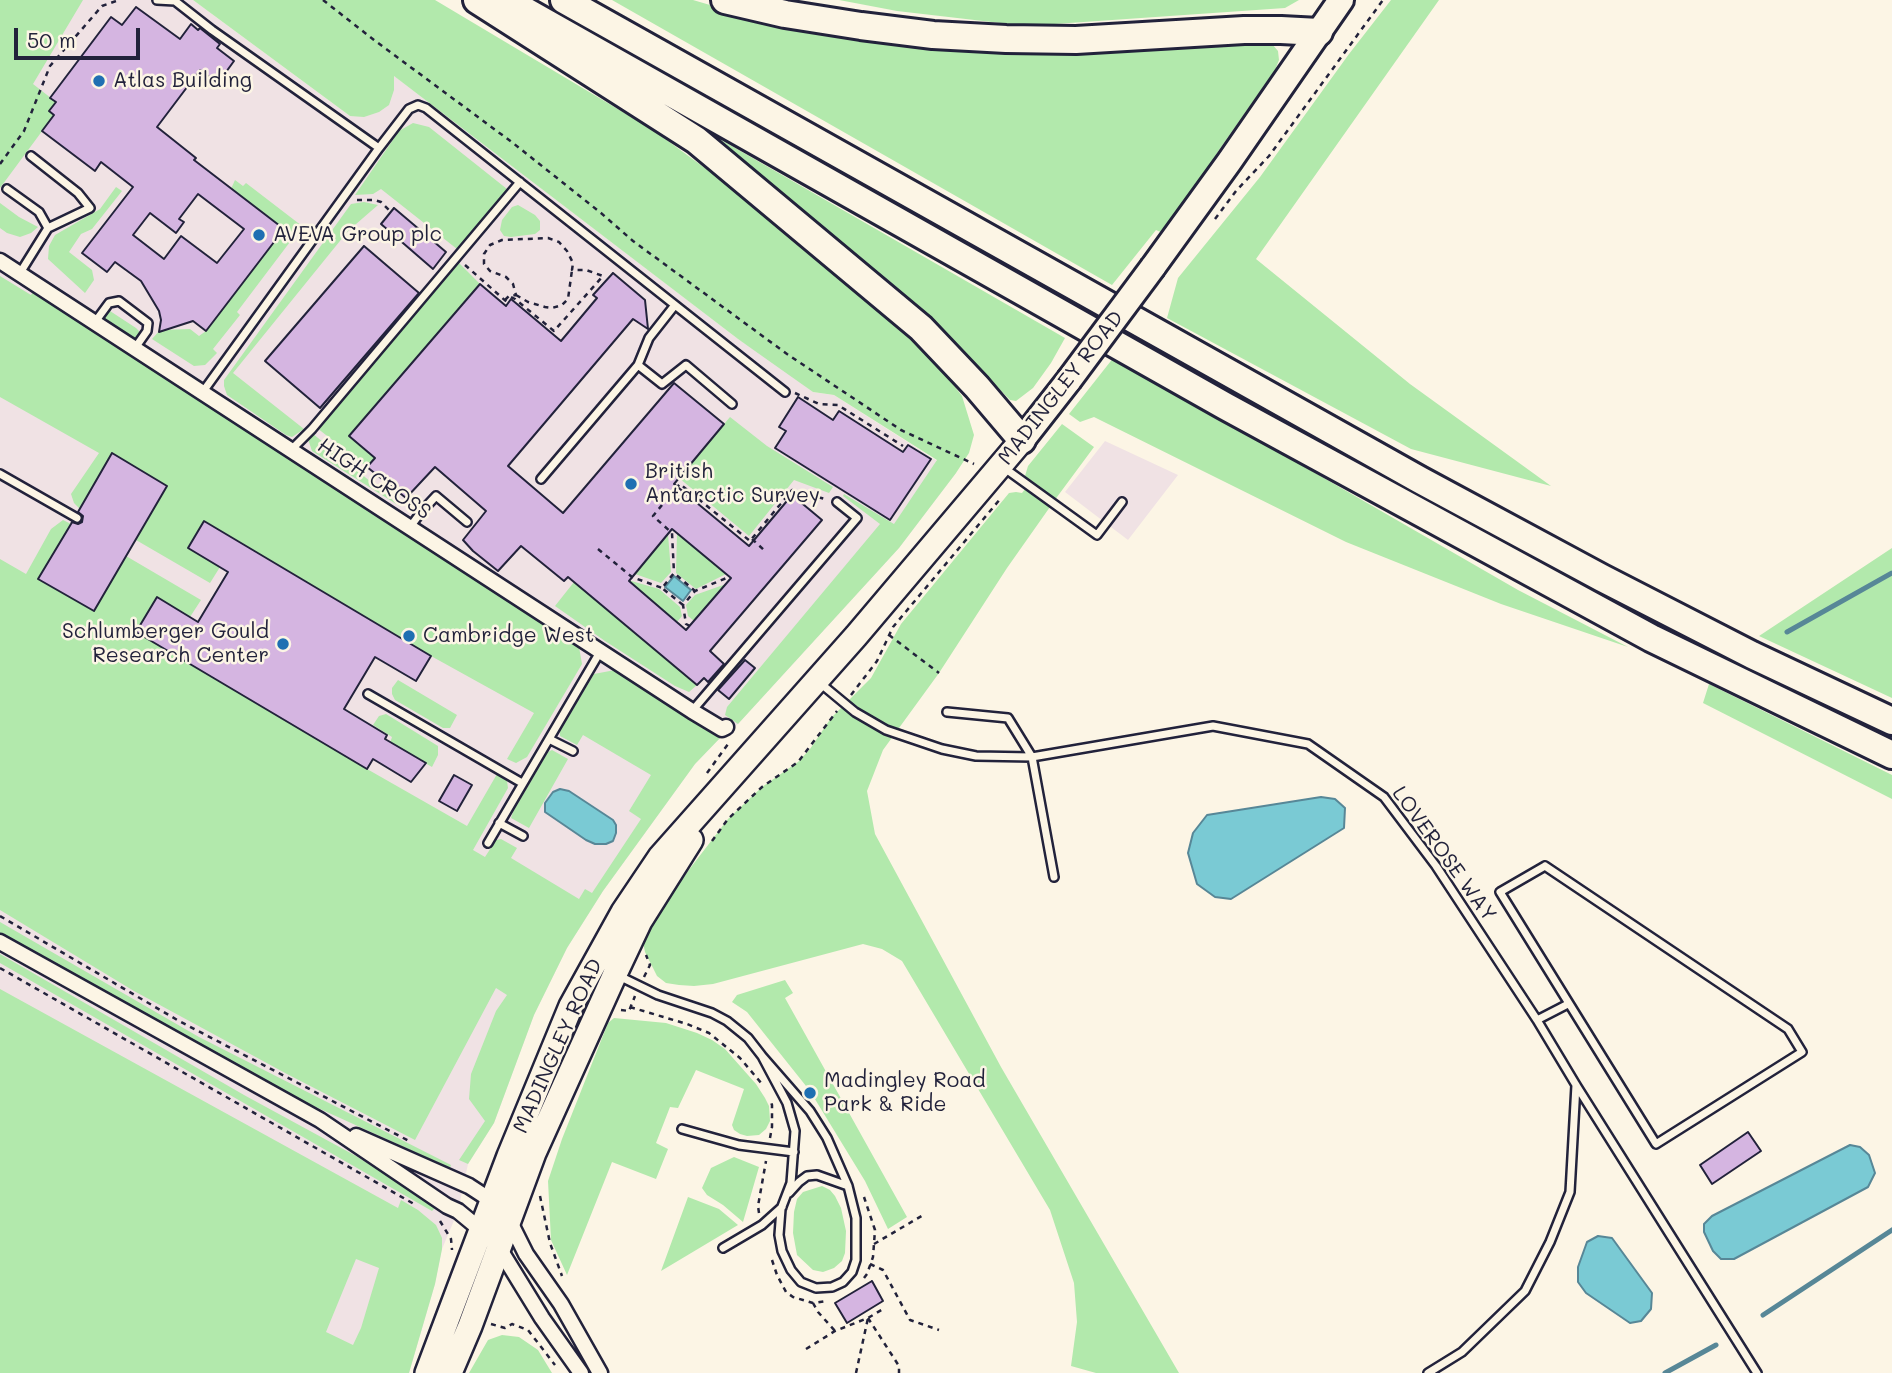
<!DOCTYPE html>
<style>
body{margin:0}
#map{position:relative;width:1892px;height:1373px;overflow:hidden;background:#fcf5e5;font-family:Mali,sans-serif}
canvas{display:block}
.scale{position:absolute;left:14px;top:28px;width:126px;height:32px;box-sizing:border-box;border:4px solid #22223b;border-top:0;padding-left:9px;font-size:21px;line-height:24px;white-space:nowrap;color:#22223b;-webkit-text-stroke:5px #fcf5e5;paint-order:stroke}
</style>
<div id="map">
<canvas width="1892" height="1373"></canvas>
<div class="scale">50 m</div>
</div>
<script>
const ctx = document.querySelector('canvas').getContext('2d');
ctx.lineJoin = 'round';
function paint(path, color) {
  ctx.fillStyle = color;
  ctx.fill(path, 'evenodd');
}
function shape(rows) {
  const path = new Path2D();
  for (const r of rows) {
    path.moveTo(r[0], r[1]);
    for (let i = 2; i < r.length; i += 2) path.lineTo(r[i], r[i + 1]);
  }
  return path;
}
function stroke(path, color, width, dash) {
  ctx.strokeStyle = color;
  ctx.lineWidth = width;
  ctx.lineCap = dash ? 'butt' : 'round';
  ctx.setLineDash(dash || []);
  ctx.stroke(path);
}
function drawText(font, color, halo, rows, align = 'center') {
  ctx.font = font + ' Mali,sans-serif';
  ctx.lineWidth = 5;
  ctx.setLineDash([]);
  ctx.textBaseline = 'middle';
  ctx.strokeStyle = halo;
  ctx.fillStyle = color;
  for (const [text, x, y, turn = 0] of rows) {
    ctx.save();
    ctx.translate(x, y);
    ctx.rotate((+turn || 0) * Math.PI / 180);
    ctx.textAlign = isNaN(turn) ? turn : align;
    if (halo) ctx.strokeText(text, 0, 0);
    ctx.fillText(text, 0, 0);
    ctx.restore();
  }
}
paint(shape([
 [0,0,193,0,350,116,393,75,738,339,778,365,813,392,834,395,956,473,899,548,738,724,721,737,695,764,603,891,567,948,534,1015,494,1123,468,1164,458,1211,442,1249,435,1284,409,1373,0,1373],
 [1105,441,1178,475,1128,540,1065,492]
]), '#f0e2e4');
paint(shape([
 [0,0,83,0,33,84,56,102,54,115,0,188],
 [193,0,435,0,653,130,754,204,924,348,946,375,962,396,974,435,969,453,956,473,899,548,738,724,725,715,727,707,880,524,843,496,844,494,894,524,937,460,834,395,813,392,738,339,394,76,394,90,389,105,379,112,364,117,350,116],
 [612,0,693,0,727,10,787,22,1264,40,1272,44,1278,51,1279,60,1275,70,1219,150,1167,235,1156,230,1112,285],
 [839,0,1299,0,1285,8,1026,26,897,11],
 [1391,0,1439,0,1256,259,1410,384,1551,486,1411,449,1167,318,1178,278,1260,177,1349,54],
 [664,107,1065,338,1051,363,1033,388,1016,401,1010,400,961,350,957,351,883,280,835,238,778,192],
 [413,123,429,127,507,189,457,249,381,189,373,194,355,195,399,131],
 [235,180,243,186,246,183,302,226,237,312,240,315,213,349,217,353,205,365,194,366,152,339,160,330,190,329,199,336,206,331,283,229,231,189],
 [116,187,122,191,92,229,81,234,69,252,92,270,94,280,85,293,48,259,49,246,55,235,100,209],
 [364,202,378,205,348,231,233,373,304,429,292,437,286,435,227,395,224,386,224,380,351,204],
 [0,203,19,217,38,227,31,233,20,237,7,233,0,228],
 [518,205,535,215,540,221,540,230,535,234,511,237,504,236,500,230,502,220,512,207],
 [459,263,480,284,349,436,375,458,367,467,317,428],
 [0,276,31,295,34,290,575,642,579,647,582,664,527,757,516,763,507,759,534,713,431,656,204,521,188,548,220,567,210,583,136,540,167,486,112,454,80,509,74,503,71,494,99,453,0,397],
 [110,311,136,328,139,331,138,338,131,338,104,319],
 [1114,357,1518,590,1628,647,1501,604,1346,542,1094,417,1080,422,1069,414],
 [730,417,767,446,833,487,829,493,794,480,749,536,679,478],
 [1062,424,1094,447,1057,497,1007,568,939,673,883,750,867,791,875,834,1001,1067,1179,1373,1096,1373,1071,1366,1077,1322,1074,1283,1050,1210,902,961,882,949,863,944,713,984,694,986,679,985,666,983,657,976,645,952,643,942,647,929,655,914,728,819,762,787,798,762,810,749,831,718,871,678,901,624,1009,493,1016,492,1022,493,1029,484,1025,476,1028,466],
 [312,433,401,507,312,451,308,439],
 [63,520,71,524,39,579,94,611,126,556,201,600,190,617,137,632,367,769,467,826,497,774,507,781,508,788,473,850,485,857,496,840,501,839,517,848,511,858,579,899,585,889,592,893,641,819,629,811,651,775,583,735,577,745,560,736,560,731,594,674,615,670,622,672,721,737,695,764,603,891,567,948,534,1015,494,1123,468,1164,459,1160,485,1121,469,1099,471,1074,496,1011,507,995,496,988,415,1140,287,1074,134,991,0,910,0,559,26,574,51,529],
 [677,533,726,574,696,589,676,573],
 [668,534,671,572,661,583,635,574],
 [1892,548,1892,698,1759,636],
 [628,580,659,589,680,607,682,616,677,622],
 [574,582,697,685,689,692,675,686,605,641,555,606],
 [726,584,694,621,688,616,686,605,695,595],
 [398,680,457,715,450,728,443,728,395,700,392,694,392,688],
 [1709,684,1892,775,1892,799,1703,703],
 [386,714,438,746,438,755,432,767,390,743,392,737,373,725,379,716],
 [552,750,568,759,529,828,511,818,513,812,548,752],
 [0,922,199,1037,451,1165,450,1168,307,1103,163,1030,0,933],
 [0,954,244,1095,356,1156,436,1207,432,1211,0,963],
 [785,980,793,993,785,998,907,1217,888,1229,865,1181,810,1091,747,1012,732,1002,737,995],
 [0,989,398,1208,401,1200,418,1210,436,1225,442,1238,442,1249,435,1284,409,1373,0,1373],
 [356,1259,379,1268,361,1328,353,1345,326,1332],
 [614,1018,666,1023,697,1033,712,1040,725,1049,756,1084,765,1098,769,1106,770,1121,766,1129,759,1135,747,1136,740,1134,734,1130,732,1125,744,1089,696,1070,678,1108,670,1107,656,1143,668,1149,656,1179,612,1162,567,1275,551,1240,548,1181,562,1139,608,1023],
 [734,1157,759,1167,743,1222,723,1205,707,1195,702,1188,711,1168],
 [822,1186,830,1190,835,1196,841,1208,846,1231,845,1253,842,1261,834,1268,823,1272,813,1270,797,1255,793,1233,794,1212,797,1199,803,1192],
 [688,1197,719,1209,738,1225,661,1271],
 [502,1335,519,1337,538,1350,552,1373,469,1373,488,1340]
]), '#b2e9ac');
const water = shape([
 [674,576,691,590,683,601,665,587,674,576],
 [560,789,569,791,613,820,616,825,616,833,613,841,606,844,595,844,586,840,545,812,545,803,553,792,560,789],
 [1321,797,1335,799,1345,808,1344,828,1231,899,1215,897,1197,884,1188,853,1193,833,1207,815,1321,797],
 [1850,1145,1860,1147,1869,1155,1875,1173,1868,1187,1734,1259,1721,1259,1713,1251,1704,1232,1704,1224,1712,1216,1850,1145],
 [1598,1236,1612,1238,1652,1293,1651,1309,1641,1321,1630,1323,1586,1293,1578,1282,1578,1267,1587,1242,1598,1236]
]);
paint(water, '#7acad4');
stroke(water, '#578797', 2);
stroke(shape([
 [1787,632,1892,573],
 [1763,1315,1892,1230],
 [1665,1373,1716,1345]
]), '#578797', 5);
const building = shape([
 [136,7,180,39,191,24,198,30,200,28,220,44,217,48,234,61,218,83,200,70,157,127,196,158,194,160,284,229,206,331,193,321,159,332,161,320,159,311,141,281,115,262,107,272,82,253,133,187,101,162,95,171,42,131,54,115,49,111,56,102,50,98,111,17,122,25,136,7],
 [198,194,244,229,217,263,181,236,164,259,133,235,150,213,176,233,184,222,179,219,198,194],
 [394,208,446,252,433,269,381,224,394,208],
 [364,246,419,293,320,408,265,361,364,246],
 [613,273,645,300,648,329,633,319,508,466,563,513,674,383,724,424,674,484,749,546,792,495,822,520,710,651,724,664,708,682,704,678,697,685,568,577,564,581,521,546,498,571,473,551,463,540,486,511,435,467,406,498,367,467,375,458,349,436,480,284,506,306,511,299,561,341,597,298,593,295,613,273],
 [672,529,731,578,686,630,629,581,672,529],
 [798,397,833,420,839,411,903,452,908,445,931,459,890,520,775,448,786,431,779,427,798,397],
 [112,453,167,486,94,611,38,579,71,524,72,522,78,524,82,522,83,516,78,512,112,453],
 [204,521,431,656,416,681,375,657,344,709,387,735,385,739,426,763,411,782,373,759,367,769,136,632,157,597,198,622,228,572,188,548,204,521],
 [745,660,755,668,729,699,718,690,745,660],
 [454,775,472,785,457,811,439,801,454,775],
 [1748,1132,1761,1151,1712,1184,1700,1165,1748,1132],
 [872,1281,883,1301,847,1323,835,1303,872,1281]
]);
paint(building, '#d5b5e1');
stroke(building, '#22223b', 2);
const service = shape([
 [157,0,175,1,212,30,379,148,409,109,418,105,426,108,785,392],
 [7,189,39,212,48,228],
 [20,273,48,228,90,208,78,193,31,156],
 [95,322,109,303,119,301,148,323,147,331,135,348],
 [638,365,662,384,686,365,732,404],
 [202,393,379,148],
 [291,450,312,429,520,182],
 [1003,467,1097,535,1122,502],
 [0,474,77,518],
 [541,479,638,365,649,338,675,305],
 [410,527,422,511,436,496,467,522],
 [820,683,855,712,886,730,942,749,976,756,1032,757,1213,726,1308,744,1384,797,1436,866,1537,1020,1576,1085,1757,1373],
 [368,694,522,783],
 [692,711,857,518,837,502],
 [947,712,1008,718,1032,757,1054,877],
 [549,739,573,751],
 [499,823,523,836],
 [488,843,600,652],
 [1545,866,1788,1029,1802,1052,1656,1144,1500,892,1545,866],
 [617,975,658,995,712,1013,727,1021,748,1038,762,1056,810,1111,827,1138,848,1186,856,1218,856,1260,852,1272,843,1282,832,1287,816,1288,801,1282,791,1270,782,1251,779,1235,781,1209,791,1183,795,1131,787,1103,762,1056],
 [1537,1020,1568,1004],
 [682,1129,739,1145,794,1152],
 [789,1193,799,1182,807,1176,817,1175,848,1186],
 [723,1248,762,1225,782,1207],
 [1428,1373,1462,1352,1525,1291,1550,1242,1570,1192,1576,1085]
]);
const minor = shape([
 [0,261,692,711,722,729,726,727],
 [0,942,320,1120,447,1206,458,1211,481,1230,499,1248,542,1318,581,1373],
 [356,1136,469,1186,492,1201,509,1220,526,1254,561,1304,600,1373]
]);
const primary = shape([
 [427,1373,509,1156,571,1006,623,912,660,857,856,636,1022,440],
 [450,1373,470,1326,534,1153,615,974,640,921,691,840]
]);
const trunk = shape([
 [1153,267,1229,162,1341,0],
 [1022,440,1069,380]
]);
const motorway = shape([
 [477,0,696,140,921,328,977,387,1022,440],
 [506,0,1225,406,1651,638,1892,755],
 [564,0,1420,480,1602,578,1752,655,1892,721],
 [725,0,785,14,861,26,933,35,1006,39,1076,40,1244,30,1281,30,1319,32]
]);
stroke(service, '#22223b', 12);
stroke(minor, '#22223b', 19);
stroke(primary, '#22223b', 28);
stroke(trunk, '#22223b', 30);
stroke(motorway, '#22223b', 32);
stroke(shape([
 [323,0,374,40,513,143,601,213,633,241,787,354,901,430,974,464],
 [0,164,24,131,50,66,102,6,119,0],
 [357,200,374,200,381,202,391,212],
 [1215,219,1236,191,1269,156,1383,0],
 [465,265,508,303],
 [516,295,528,302,545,307,552,308,562,305,568,299,572,270],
 [505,300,509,296,516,295,513,284,506,277,490,271,484,264,484,254,490,245,502,240,548,238,559,242,567,251,573,263,572,270,586,270,603,276,554,331,515,299,509,296],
 [795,393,819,404,838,405,903,446],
 [669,496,680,484,750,541,792,490,825,499],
 [662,505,653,516,672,533,674,573],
 [752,539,765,551],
 [598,549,632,577,662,588],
 [683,605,662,588,674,573,695,591],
 [690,626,686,624,683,605,695,591,729,577],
 [889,635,939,673],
 [851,695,877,661,893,627,1001,498],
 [707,773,728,744],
 [712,841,728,819,762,787,798,762,837,711],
 [0,916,179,1021,411,1142],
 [0,968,414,1204],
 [644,977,650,965,646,955],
 [630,1007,687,1024,709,1033,740,1058,762,1084],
 [621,1010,629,1011,635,996],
 [770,1138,772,1127,772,1105,770,1099],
 [540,1196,550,1243,562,1276],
 [759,1213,758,1206,766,1161],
 [440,1221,451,1239,452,1250],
 [874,1244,925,1214],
 [772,1260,777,1275,786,1292,793,1297,813,1303,826,1301],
 [870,1264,883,1270,910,1320,939,1330],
 [864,1278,867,1274,873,1257,875,1230,864,1197],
 [813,1303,818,1312,835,1331],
 [868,1318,899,1366,899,1373],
 [491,1324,505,1328,512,1324,528,1330,555,1365],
 [806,1349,835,1331,868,1318,883,1309],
 [856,1373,868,1318]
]), '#22223b', 2.5, [5, 5]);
stroke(service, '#fcf5e5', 7);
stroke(minor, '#fcf5e5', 14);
stroke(primary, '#fcf5e5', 23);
stroke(trunk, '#fcf5e5', 24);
stroke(motorway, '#fcf5e5', 26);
const trunkBridge = shape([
 [1069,380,1153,267]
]);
stroke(trunkBridge, '#22223b', 30, []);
stroke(trunkBridge, '#fcf5e5', 24);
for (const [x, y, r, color] of [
 [99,81,7,"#1f6fb2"],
 [259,235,7,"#1f6fb2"],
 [631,484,7,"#1f6fb2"],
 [409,636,7,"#1f6fb2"],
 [283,644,7,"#1f6fb2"],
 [810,1093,7,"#1f6fb2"]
]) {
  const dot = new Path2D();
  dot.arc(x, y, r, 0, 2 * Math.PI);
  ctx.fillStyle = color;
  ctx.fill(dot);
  stroke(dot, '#fcf5e5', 2.5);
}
drawText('21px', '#22223b', '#fcf5e5', [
 ["Atlas Building",113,81],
 ["AVEVA Group plc",273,235],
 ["British",645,472],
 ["Antarctic Survey",645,496],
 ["Schlumberger Gould",269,632,"right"],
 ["Research Center",269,656,"right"],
 ["Cambridge West",423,636],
 ["Madingley Road",824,1081],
 ["Park & Ride",824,1105]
], 'left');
drawText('21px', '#22223b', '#fcf5e5', [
 ["MADINGLEY ROAD",1061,388,-52],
 ["HIGH CROSS",374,479,33],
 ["LOVEROSE WAY",1444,854,54],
 ["MADINGLEY ROAD",558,1046,-66]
]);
</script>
